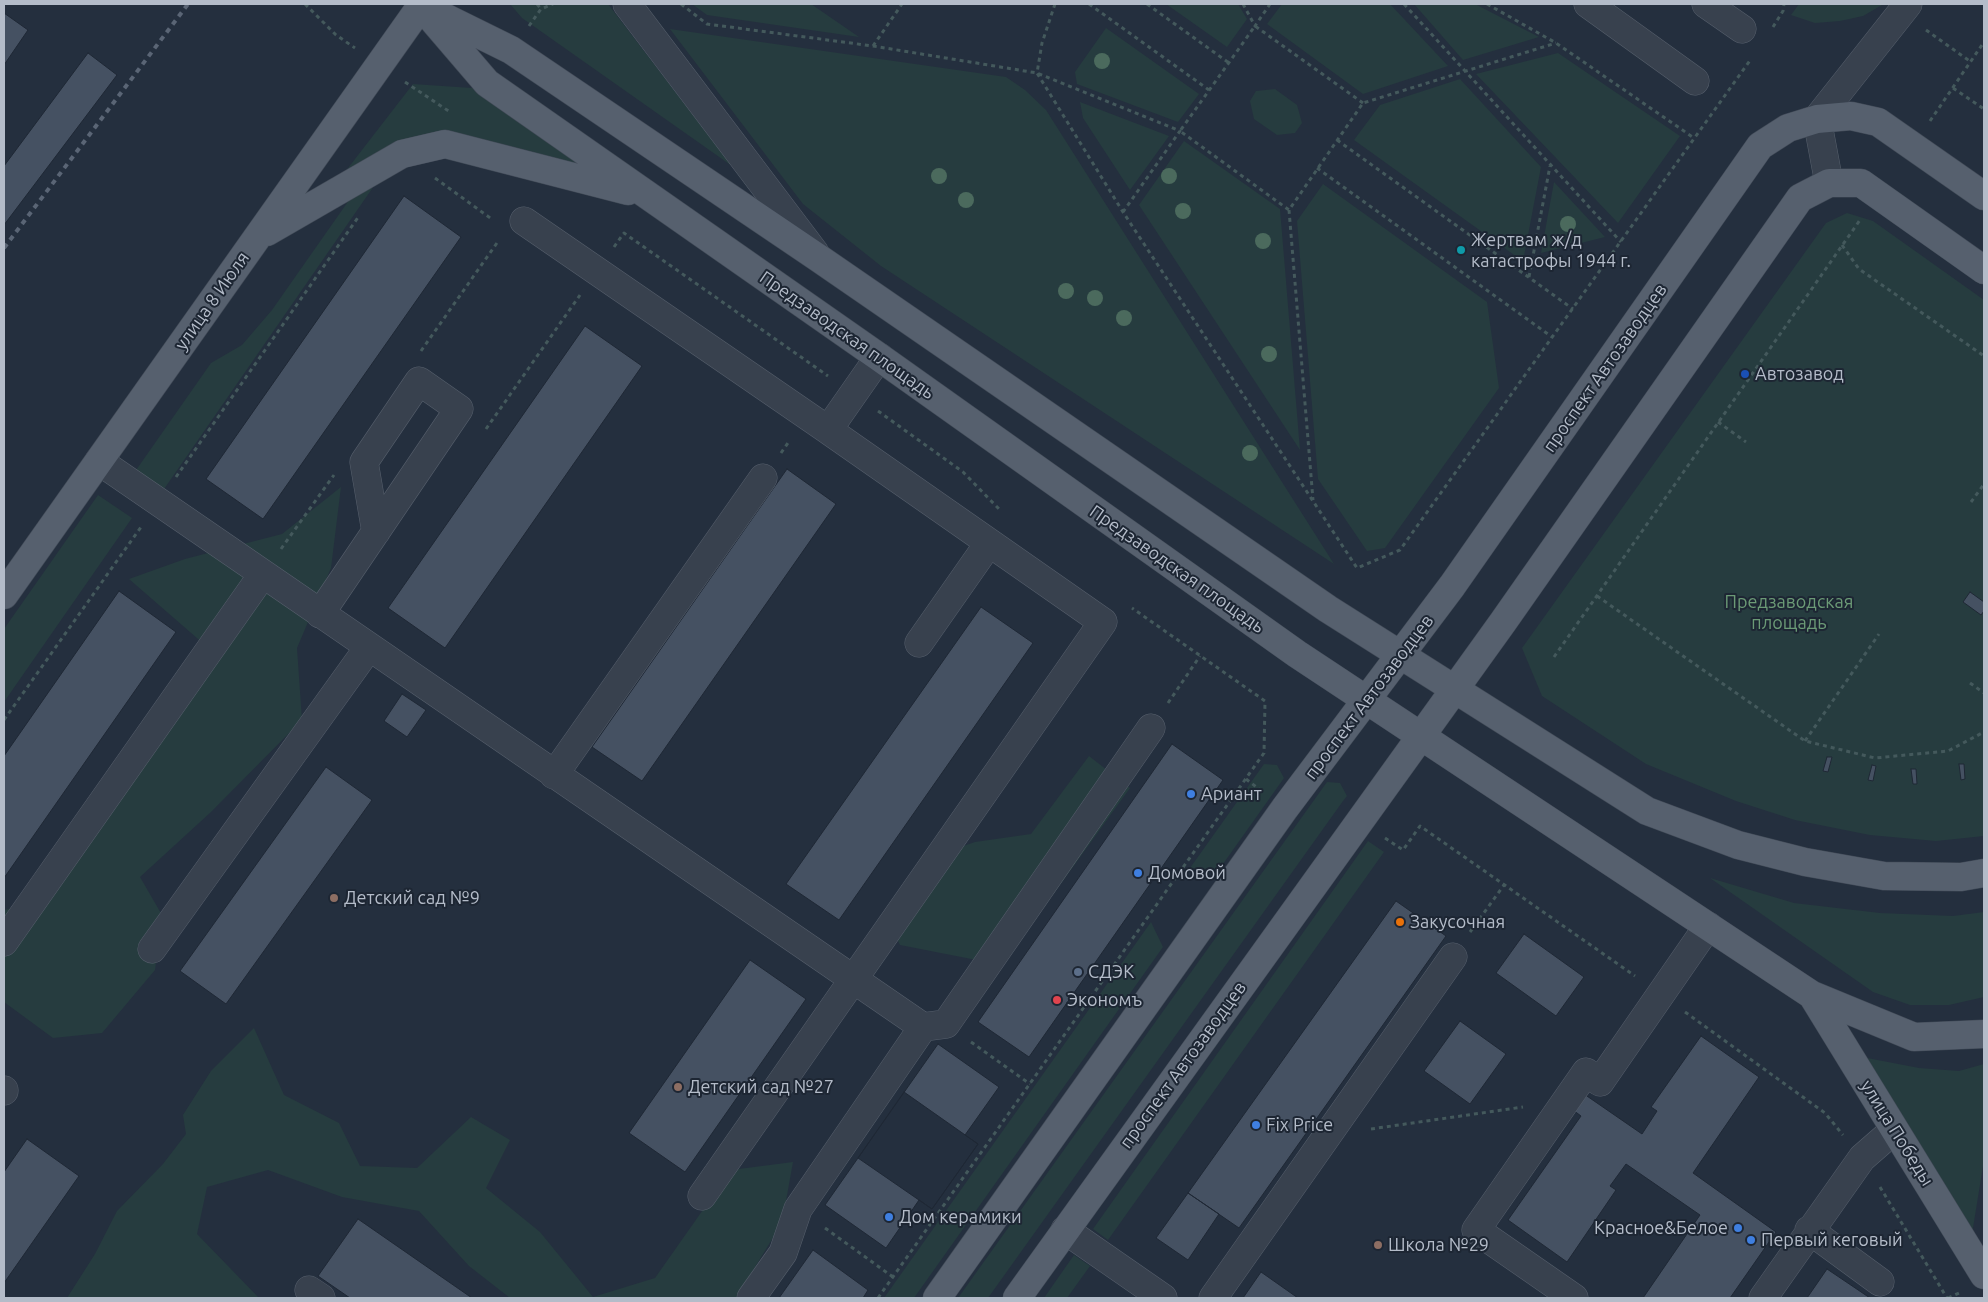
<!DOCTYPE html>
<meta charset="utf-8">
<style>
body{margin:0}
#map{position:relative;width:1988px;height:1302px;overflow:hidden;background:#242f3e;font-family:Ubuntu,sans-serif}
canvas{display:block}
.frame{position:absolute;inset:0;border:5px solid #b4bcc9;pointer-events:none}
</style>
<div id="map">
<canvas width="1988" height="1302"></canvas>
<div class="frame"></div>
</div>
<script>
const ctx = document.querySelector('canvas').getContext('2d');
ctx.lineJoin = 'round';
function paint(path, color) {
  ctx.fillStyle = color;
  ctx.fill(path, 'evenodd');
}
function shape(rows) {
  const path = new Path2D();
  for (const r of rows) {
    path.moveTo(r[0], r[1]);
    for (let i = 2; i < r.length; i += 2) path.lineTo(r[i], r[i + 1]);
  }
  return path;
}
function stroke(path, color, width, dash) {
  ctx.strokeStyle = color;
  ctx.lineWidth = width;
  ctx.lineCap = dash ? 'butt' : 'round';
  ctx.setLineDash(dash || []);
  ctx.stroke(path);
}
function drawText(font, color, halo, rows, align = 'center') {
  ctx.font = font + ' Ubuntu,sans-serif';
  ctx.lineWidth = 4;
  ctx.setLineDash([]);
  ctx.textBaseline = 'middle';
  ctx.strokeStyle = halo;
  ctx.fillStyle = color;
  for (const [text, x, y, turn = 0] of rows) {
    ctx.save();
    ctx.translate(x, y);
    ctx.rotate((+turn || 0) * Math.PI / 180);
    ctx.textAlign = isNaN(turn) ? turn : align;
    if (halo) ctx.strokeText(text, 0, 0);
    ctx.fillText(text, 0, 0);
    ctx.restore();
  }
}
paint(shape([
 [510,4,608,4,732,166,522,18],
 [692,4,811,4,859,37,707,15],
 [1166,4,1238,4,1247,19,1227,47],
 [1282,4,1390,4,1448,66,1363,94,1267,24],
 [1414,4,1475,4,1539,37,1463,60],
 [1799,4,1880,4,1882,5,1863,16,1840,21,1815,23,1791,15],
 [1106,28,1199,94,1178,122,1077,84,1075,72],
 [670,29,1006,77,1025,90,1046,110,1334,564,881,266,803,204],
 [1558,53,1680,136,1618,223,1476,74],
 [1460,79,1541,167,1524,256,1517,257,1354,140,1380,105],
 [413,84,472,88,602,174,471,140,338,181],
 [1275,89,1297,105,1302,123,1295,133,1277,135,1254,119,1250,101,1256,91],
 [1080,102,1169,136,1130,190,1083,118],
 [1184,141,1280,209,1300,450,1139,205],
 [1554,182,1605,237,1541,253],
 [376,183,162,492,134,473,211,363,242,345,272,310,354,193],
 [1323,184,1487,302,1499,388,1385,548,1367,551,1318,479,1297,221],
 [1847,213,1873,221,1984,300,1984,836,1936,841,1870,835,1795,820,1736,801,1646,764,1542,696,1522,648,1826,223],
 [341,487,331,568,297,648,302,720,211,812,140,877,162,915,155,970,102,1033,53,1038,4,1002,4,910,35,903,213,652,129,579,185,559,282,534],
 [98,495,132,518,4,702,4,629],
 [1089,756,1130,788,1002,965,900,945,887,918,932,857,975,842,1031,834],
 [1264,764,1277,765,1284,778,1218,871,1190,868],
 [1327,782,1340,783,1347,796,1343,801,988,1298,958,1298],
 [1368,841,1384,852,1108,1240,1093,1229],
 [1710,878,1794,903,1880,913,1953,916,1984,912,1984,997,1949,1005,1910,1005,1873,992],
 [1151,922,1163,947,914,1298,884,1298],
 [254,1028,284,1095,339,1123,360,1166,417,1168,471,1117,510,1140,486,1188,540,1232,593,1297,655,1278,731,1170,793,1162,782,1223,736,1298,510,1298,469,1266,419,1211,342,1197,268,1170,207,1187,197,1234,259,1298,67,1298,95,1254,117,1211,163,1164,186,1134,183,1115,211,1071],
 [1862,1057,1919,1068,1959,1071,1984,1064,1984,1160,1972,1234],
 [1074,1255,1090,1266,1067,1298,1044,1298]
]), '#263c3f');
const building = shape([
 [4,13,28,30,4,65,4,13],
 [88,53,117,75,4,225,4,166,88,53],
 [404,196,461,237,263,519,206,479,404,196],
 [585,326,642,366,445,648,388,608,585,326],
 [787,469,836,504,642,781,592,747,787,469],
 [119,591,176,632,4,878,4,756,119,591],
 [1970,592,1984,602,1984,611,1981,615,1963,602,1970,592],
 [981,607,1033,643,839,920,786,884,981,607],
 [402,694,426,710,407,737,384,721,402,694],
 [1172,744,1223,780,1029,1057,978,1022,1172,744],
 [1827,757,1832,757,1828,772,1823,771,1827,757],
 [1959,764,1964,764,1965,779,1961,780,1959,764],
 [1872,765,1876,766,1873,781,1868,780,1872,765],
 [326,767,372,800,226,1004,180,971,326,767],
 [1911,769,1916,769,1917,784,1913,784,1911,769],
 [1396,901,1446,936,1239,1228,1188,1193,1396,901],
 [1524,934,1584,977,1556,1016,1496,973,1524,934],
 [750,960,806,999,685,1172,629,1133,750,960],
 [1460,1021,1506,1054,1470,1104,1424,1071,1460,1021],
 [1701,1036,1759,1077,1693,1173,1776,1232,1730,1298,1643,1298,1700,1215,1626,1164,1610,1186,1616,1190,1567,1262,1508,1220,1581,1116,1573,1110,1584,1094,1642,1134,1657,1111,1651,1107,1701,1036],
 [938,1044,999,1087,965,1135,978,1144,932,1209,919,1200,886,1248,825,1205,938,1044],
 [904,1092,978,1144,932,1209,858,1158,904,1092],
 [27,1139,79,1176,4,1283,4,1172,27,1139],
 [1188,1193,1219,1214,1188,1260,1156,1238,1188,1193],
 [358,1219,472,1298,350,1298,318,1276,358,1219],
 [813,1250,868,1290,863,1298,779,1298,813,1250],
 [1827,1269,1870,1298,1807,1298,1827,1269],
 [1261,1272,1298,1298,1243,1298,1261,1272]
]);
paint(building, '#455162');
stroke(building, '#1f2835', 1);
const minor = shape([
 [627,4,815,253],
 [1588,4,1695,81],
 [1706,4,1742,29],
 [1829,183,1817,119,1908,4],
 [524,221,828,430],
 [99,461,923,1027],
 [320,614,459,409,419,381,364,462,376,532],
 [919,643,989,543],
 [554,775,763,478],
 [4,942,263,574],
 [152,949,369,647],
 [4,1090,4,1091],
 [702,1196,1103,622,828,430,879,357],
 [1065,1230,1163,1298],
 [1809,1230,1880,1282],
 [309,1290,321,1298],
 [751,1298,783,1253,798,1209,923,1027,946,1024,1151,728],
 [1213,1298,1453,957],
 [1574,1298,1476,1230,1586,1072,1600,1082,1708,926],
 [1763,1298,1862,1158,1894,1130]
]);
const major = shape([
 [421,6,487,83,879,357,1297,654,1812,995,1914,1037,1984,1034],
 [432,11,511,50,817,257,1328,609,1647,811,1738,845,1805,862,1884,876,1961,877,1984,873],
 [267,232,402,154,445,144,628,191],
 [4,595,421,6],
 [1812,995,1984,1275],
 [937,1298,1285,808,1452,586,1760,146,1788,128,1817,119,1851,116,1878,122,1984,196],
 [1017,1298,1503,622,1800,198,1829,183,1861,183,1984,270]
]);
stroke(minor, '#565f6c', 29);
stroke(major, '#414a57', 29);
stroke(shape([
 [305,4,336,35,355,48],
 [537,4,541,9],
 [681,4,707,24,873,46,1037,73,1180,131,1123,212],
 [1055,4,1042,43,1037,73,1123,212,1357,568,1400,550,1751,59],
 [1089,4,1209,90],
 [1147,4,1229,63],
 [1243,4,1255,26,1270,4],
 [1404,4,1621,242],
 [1487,4,1556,43,1694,138],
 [529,26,541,9,553,4],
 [1773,27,1783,11,1784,4],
 [1926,30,1971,62],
 [873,46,902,4],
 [405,82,450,112],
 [1953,88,1984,109],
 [1363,103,1255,26,1180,131,1289,210,1363,103,1556,43],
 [1930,121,1984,42],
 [1337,140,1573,309],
 [1317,168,1552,337],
 [435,178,493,220],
 [1289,210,1313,500],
 [1842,245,1859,269,1984,356],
 [614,247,624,233,828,376],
 [1529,277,1550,166],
 [421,351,499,240],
 [878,411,963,472,999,509],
 [1718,422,1746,442],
 [486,429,580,295],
 [781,453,790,440],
 [176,477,359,216],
 [1971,502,1984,484],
 [281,549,334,475],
 [1597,596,1805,741,1875,758,1948,751,1984,732],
 [1554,657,1860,220],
 [1970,683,1984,693],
 [1168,703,1200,656],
 [4,720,141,527],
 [1805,741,1879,634],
 [1246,779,1259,789],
 [1385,838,1403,850,1420,826,1635,976],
 [1470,932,1504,885],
 [1685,1012,1825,1113,1843,1135],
 [971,1042,1030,1084],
 [1371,1129,1523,1107],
 [1880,1187,1947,1298],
 [825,1228,893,1277],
 [878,1298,1264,753,1265,701,1132,608],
 [1948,1298,1959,1293]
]), '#44595c', 3, [4, 4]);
stroke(minor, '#38414e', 28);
stroke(major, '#56606e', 28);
stroke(shape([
 [4,248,188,4]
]), '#5a6575', 4, [5, 5]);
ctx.fillStyle = '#4b6a5d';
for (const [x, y] of [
 [1102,61],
 [939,176],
 [1169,176],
 [966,200],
 [1183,211],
 [1568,224],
 [1263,241],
 [1066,291],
 [1095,298],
 [1124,318],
 [1269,354],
 [1250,453]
]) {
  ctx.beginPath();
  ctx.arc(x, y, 8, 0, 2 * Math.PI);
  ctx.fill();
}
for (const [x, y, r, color] of [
 [1461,250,5,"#0f9aa8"],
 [1745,374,5,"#1a4fb4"],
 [1191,794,5,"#3f7fe0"],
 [1138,873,5,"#3f7fe0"],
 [334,898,5,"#8d6e63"],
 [1400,922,5,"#e8710a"],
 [1078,972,5,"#5c6f8a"],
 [1057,1000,5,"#e0444e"],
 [678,1087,5,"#8d6e63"],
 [1256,1125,5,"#3f7fe0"],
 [889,1217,5,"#3f7fe0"],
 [1738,1228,5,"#3f7fe0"],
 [1751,1240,5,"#3f7fe0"],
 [1378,1245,5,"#8d6e63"]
]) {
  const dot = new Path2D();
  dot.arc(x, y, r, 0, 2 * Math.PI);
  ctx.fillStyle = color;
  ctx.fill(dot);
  stroke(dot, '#1d2633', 2);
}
drawText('18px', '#b4bcc9', '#1d2633', [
 ["Жертвам ж/д",1471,240],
 ["катастрофы 1944 г.",1471,261],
 ["Автозавод",1755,374],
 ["Ариант",1201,794],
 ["Домовой",1148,873],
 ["Детский сад №9",344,898],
 ["Закусочная",1410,922],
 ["СДЭК",1088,972],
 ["Экономъ",1067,1000],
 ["Детский сад №27",688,1087],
 ["Fix Price",1266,1125],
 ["Дом керамики",899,1217],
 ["Красное&Белое",1728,1228,"right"],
 ["Первый кеговый",1761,1240],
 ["Школа №29",1388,1245]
], 'left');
drawText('18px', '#b4bcc9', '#1d2633', [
 ["улица 8 Июля",212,301,-55],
 ["Предзаводская площадь",847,335,35],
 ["проспект Автозаводцев",1605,368,-55],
 ["Предзаводская площадь",1177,569,35],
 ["проспект Автозаводцев",1369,697,-53],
 ["проспект Автозаводцев",1183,1065,-54],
 ["улица Победы",1897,1133,58]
]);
drawText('18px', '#6b9a76', '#1d2633', [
 ["Предзаводская",1789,602],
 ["площадь",1789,623]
]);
</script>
